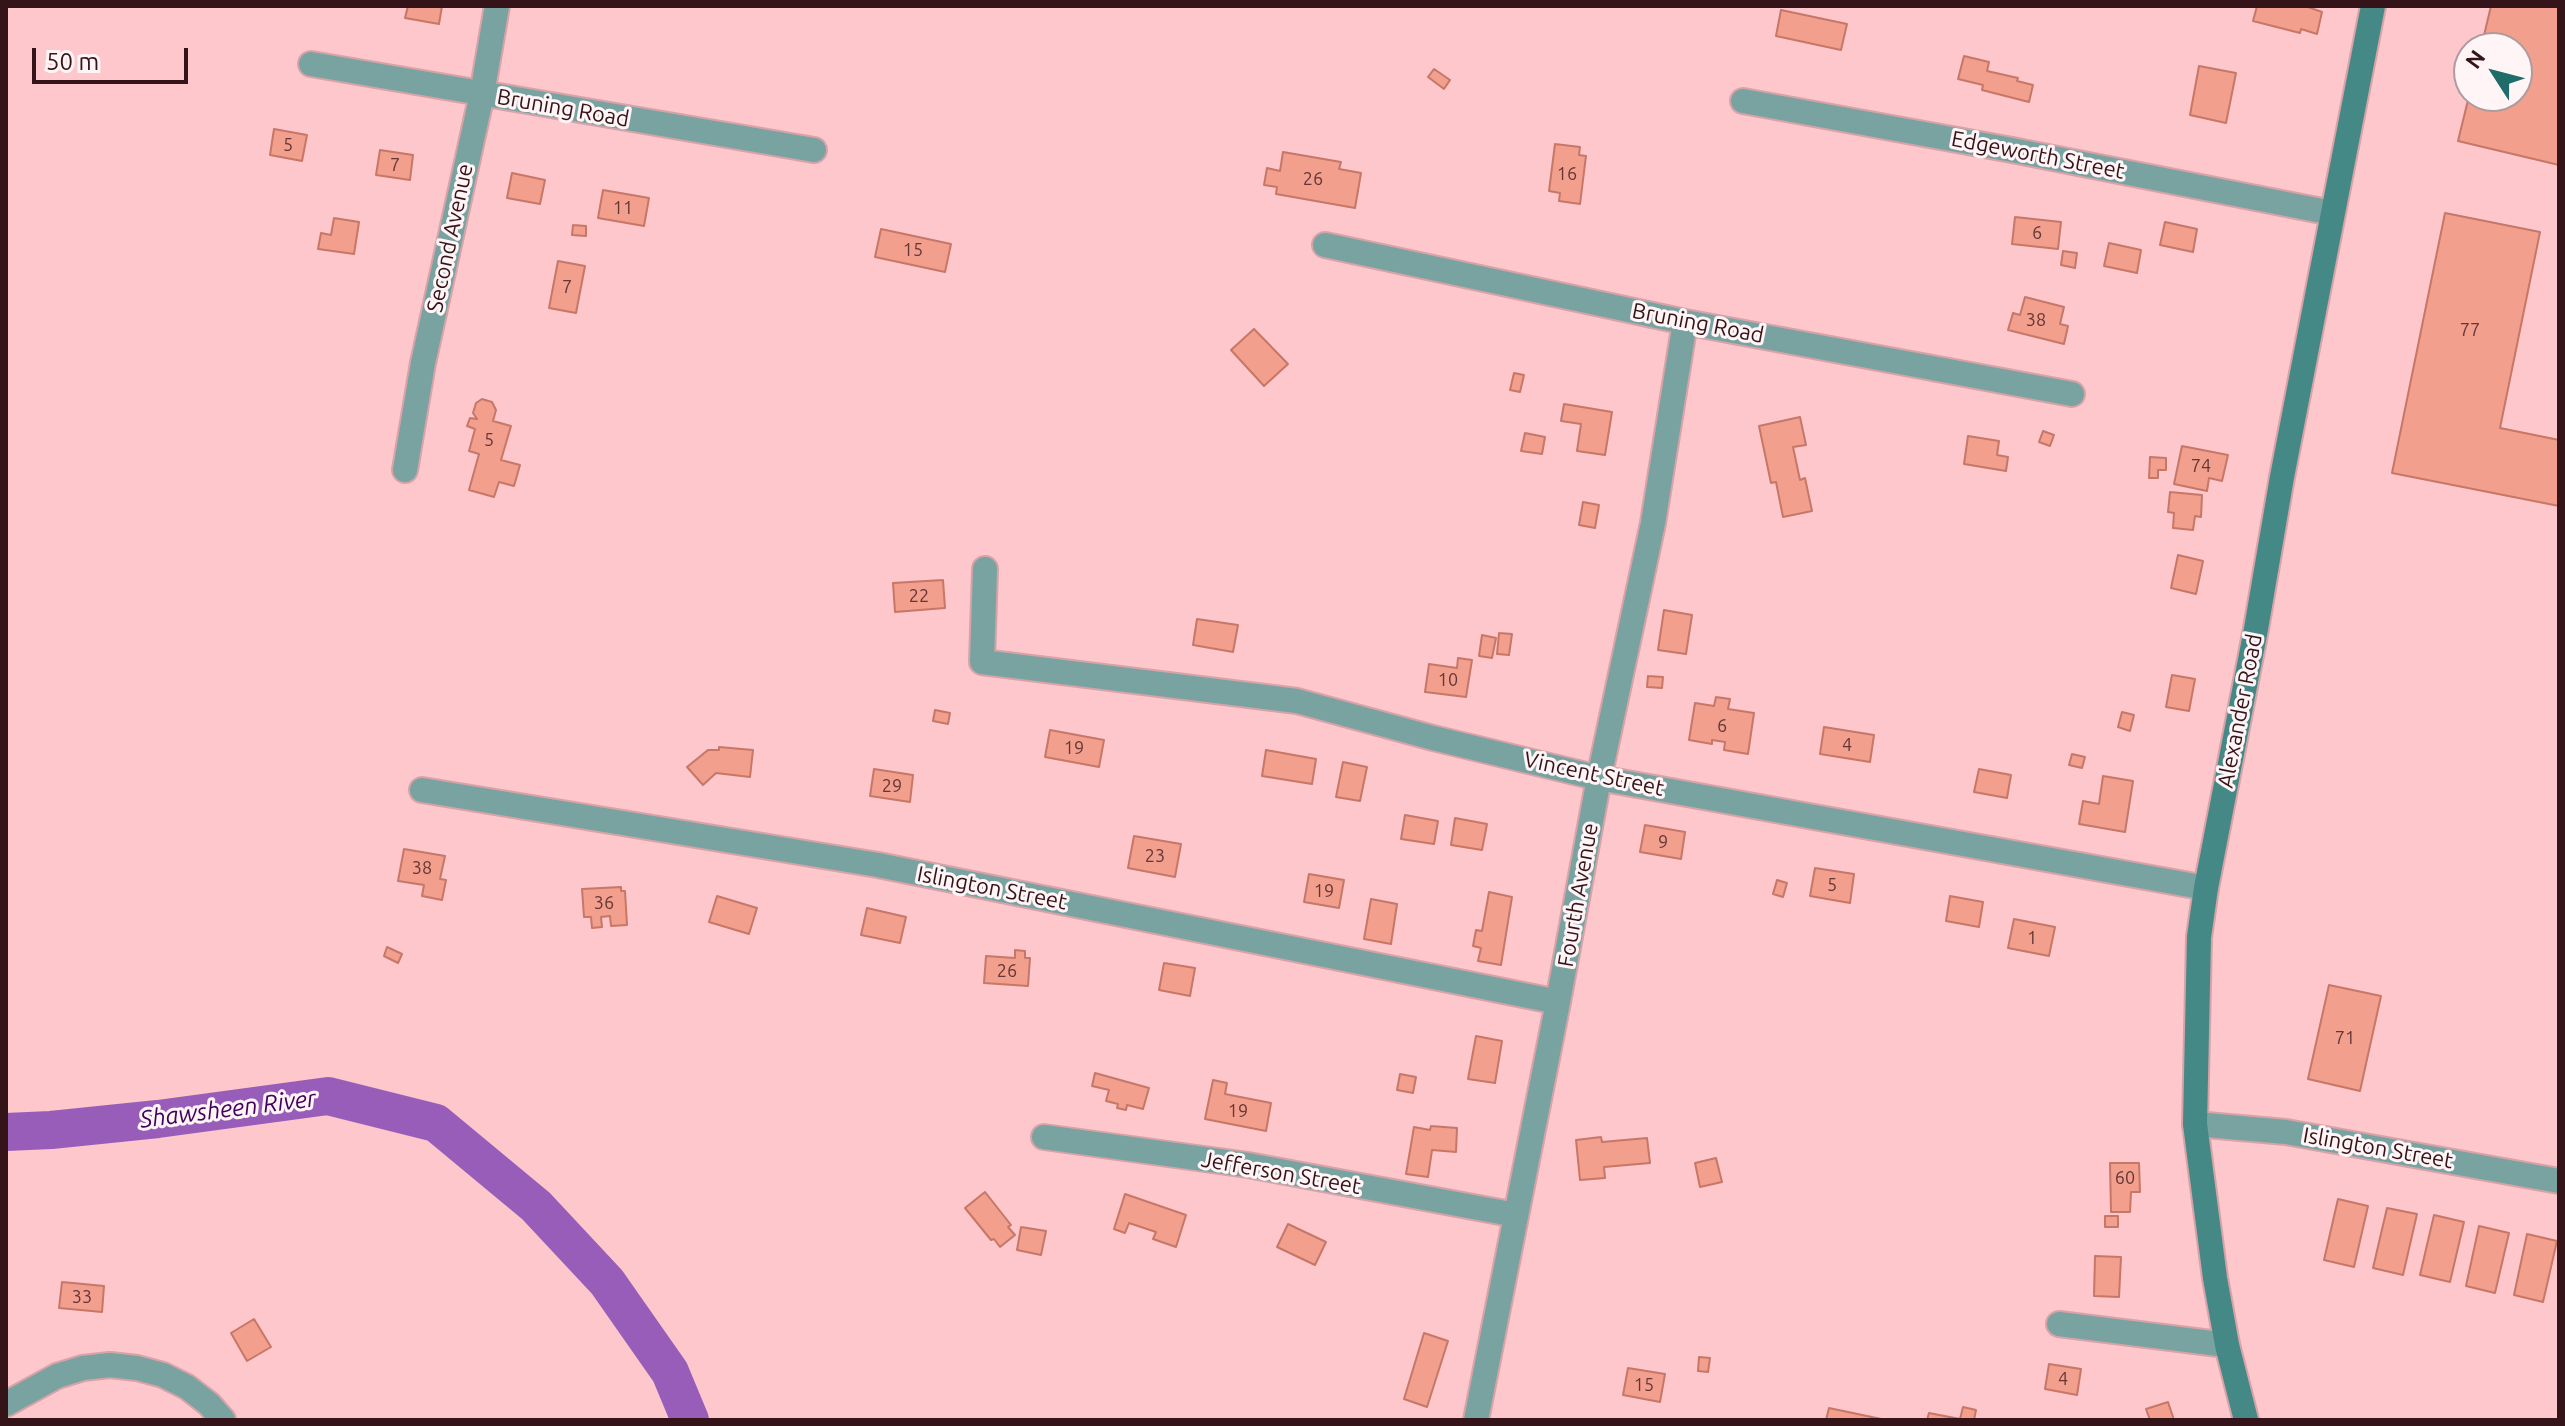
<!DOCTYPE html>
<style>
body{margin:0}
#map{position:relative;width:2565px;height:1426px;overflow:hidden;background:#fdc7cc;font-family:Ubuntu,sans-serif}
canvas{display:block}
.frame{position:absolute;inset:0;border:8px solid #341419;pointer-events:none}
.north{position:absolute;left:2453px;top:32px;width:80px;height:80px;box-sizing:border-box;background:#fff5f6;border:2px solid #ae9b9e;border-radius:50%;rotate:306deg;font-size:22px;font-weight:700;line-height:32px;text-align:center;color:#341419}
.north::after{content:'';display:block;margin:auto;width:28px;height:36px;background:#206c6a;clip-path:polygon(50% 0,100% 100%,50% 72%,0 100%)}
.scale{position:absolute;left:32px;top:48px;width:156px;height:36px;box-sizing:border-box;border:4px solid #341419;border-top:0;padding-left:10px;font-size:24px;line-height:28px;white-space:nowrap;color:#341419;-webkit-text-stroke:6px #fff5f6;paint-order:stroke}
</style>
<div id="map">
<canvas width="2565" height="1426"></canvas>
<div class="frame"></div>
<div class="north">N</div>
<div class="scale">50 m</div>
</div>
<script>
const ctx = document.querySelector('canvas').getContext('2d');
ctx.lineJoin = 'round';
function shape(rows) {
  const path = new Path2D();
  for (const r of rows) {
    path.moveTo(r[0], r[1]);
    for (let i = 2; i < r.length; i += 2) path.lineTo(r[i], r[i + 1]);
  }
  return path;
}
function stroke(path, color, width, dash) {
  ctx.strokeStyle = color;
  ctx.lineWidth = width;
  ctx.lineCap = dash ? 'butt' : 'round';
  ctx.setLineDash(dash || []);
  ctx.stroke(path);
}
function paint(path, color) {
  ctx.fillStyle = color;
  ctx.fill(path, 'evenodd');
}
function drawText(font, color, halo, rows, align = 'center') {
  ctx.font = font + ' Ubuntu,sans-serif';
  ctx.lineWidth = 6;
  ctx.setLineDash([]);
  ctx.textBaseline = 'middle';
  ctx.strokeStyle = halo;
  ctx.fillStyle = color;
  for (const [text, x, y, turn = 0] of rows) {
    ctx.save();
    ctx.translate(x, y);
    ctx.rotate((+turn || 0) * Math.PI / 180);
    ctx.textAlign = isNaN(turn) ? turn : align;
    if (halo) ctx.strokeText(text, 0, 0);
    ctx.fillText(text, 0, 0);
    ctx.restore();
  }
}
stroke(shape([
 [6,1132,51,1130,158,1119,328,1096,436,1123,536,1206,607,1282,670,1372,690,1420]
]), '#975db8', 38);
const building = shape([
 [408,6,442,6,439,24,405,18,408,6],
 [2257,6,2305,6,2322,12,2317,34,2301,29,2300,33,2253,21,2257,6],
 [2491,6,2559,6,2559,165,2458,141,2469,96,2517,96,2517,48,2481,48,2491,6],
 [1781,10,1847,24,1841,50,1776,36,1781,10],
 [1964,56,1989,62,1987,71,2018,78,2017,81,2033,85,2029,102,1982,90,1983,85,1958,79,1964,56],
 [2199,66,2236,73,2226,123,2190,115,2199,66],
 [1434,69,1450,80,1444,89,1428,77,1434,69],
 [274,129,307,135,302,161,270,155,274,129],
 [1555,144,1580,147,1579,155,1586,156,1580,204,1559,201,1560,193,1549,191,1555,144],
 [380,150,413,155,410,180,376,175,380,150],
 [1283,152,1341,162,1339,169,1361,173,1355,208,1276,194,1277,187,1264,185,1267,168,1280,171,1283,152],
 [512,173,545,180,540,204,507,198,512,173],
 [603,190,649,198,644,226,598,218,603,190],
 [2445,213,2540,232,2500,428,2559,440,2559,506,2392,473,2445,213],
 [2015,217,2061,222,2058,249,2012,244,2015,217],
 [334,218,359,222,354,254,318,249,321,233,331,235,334,218],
 [2165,222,2197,229,2193,252,2160,245,2165,222],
 [573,225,586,226,586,236,572,235,573,225],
 [881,229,951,244,945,272,875,257,881,229],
 [2109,243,2141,250,2137,273,2104,266,2109,243],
 [2063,251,2077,253,2075,268,2061,265,2063,251],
 [558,261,585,266,576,313,549,308,558,261],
 [2025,297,2064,307,2060,324,2068,326,2064,344,2008,330,2013,313,2020,315,2025,297],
 [1254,329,1288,364,1264,386,1231,350,1254,329],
 [1514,373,1524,375,1520,392,1510,390,1514,373],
 [482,399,492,402,496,410,493,421,511,426,501,460,520,465,514,486,499,482,494,497,469,490,479,454,469,451,475,429,467,426,470,418,477,419,473,413,476,403,482,399],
 [1564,404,1612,412,1605,455,1577,451,1581,424,1561,421,1564,404],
 [1800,417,1806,445,1793,447,1800,480,1805,478,1812,511,1783,517,1776,482,1771,483,1759,426,1800,417],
 [2043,431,2054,435,2050,446,2039,442,2043,431],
 [1525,433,1545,437,1542,454,1521,451,1525,433],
 [1968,436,1999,441,1997,455,2008,457,2006,471,1964,464,1968,436],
 [2182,446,2228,455,2222,481,2209,478,2207,491,2174,484,2182,446],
 [2150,457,2166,458,2166,470,2158,470,2158,478,2149,478,2150,457],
 [2170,492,2202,495,2201,517,2195,516,2193,530,2173,528,2174,513,2168,512,2170,492],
 [1583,502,1599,505,1595,528,1579,525,1583,502],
 [2178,555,2203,561,2196,594,2171,588,2178,555],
 [943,580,945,608,895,612,893,583,943,580],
 [1664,610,1692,615,1686,654,1658,650,1664,610],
 [1197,619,1238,625,1233,652,1193,645,1197,619],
 [1499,633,1512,634,1509,655,1497,654,1499,633],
 [1482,635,1496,638,1492,658,1479,656,1482,635],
 [1458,658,1472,660,1466,697,1425,692,1429,664,1457,668,1458,658],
 [2172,675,2195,679,2189,711,2166,707,2172,675],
 [1648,676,1663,677,1662,688,1647,687,1648,676],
 [1716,697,1730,699,1728,709,1754,713,1748,754,1724,750,1725,742,1712,740,1712,744,1689,740,1695,703,1714,706,1716,697],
 [935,710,950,713,948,724,933,721,935,710],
 [2122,712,2134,715,2130,731,2118,727,2122,712],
 [1824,727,1874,735,1870,762,1820,754,1824,727],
 [1050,730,1104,740,1099,767,1045,757,1050,730],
 [719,747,753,750,750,777,716,773,703,785,687,767,708,750,719,750,719,747],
 [1266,750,1316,759,1312,784,1262,776,1266,750],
 [2072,754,2085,757,2082,768,2069,765,2072,754],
 [1343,762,1367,767,1360,801,1336,797,1343,762],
 [874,769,913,775,910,802,870,796,874,769],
 [1979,769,2011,775,2007,798,1974,792,1979,769],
 [2103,776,2133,781,2125,832,2079,824,2083,801,2099,804,2103,776],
 [1405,815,1438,821,1434,844,1401,839,1405,815],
 [1455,818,1487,824,1482,850,1451,845,1455,818],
 [1645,825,1685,832,1681,859,1640,852,1645,825],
 [1134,836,1181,844,1175,877,1128,868,1134,836],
 [404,849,445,856,440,879,446,880,442,900,422,896,424,885,398,881,404,849],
 [1815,868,1854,874,1850,903,1810,896,1815,868],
 [1309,874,1344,880,1339,908,1304,902,1309,874],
 [1777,880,1787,883,1783,897,1773,894,1777,880],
 [621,887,621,891,625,891,627,925,611,926,610,916,601,917,602,927,592,928,591,917,584,917,582,889,621,887],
 [1489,892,1512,897,1501,965,1478,961,1481,948,1473,946,1476,930,1482,931,1489,892],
 [717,896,757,908,749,934,709,922,717,896],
 [1950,896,1983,902,1979,927,1946,921,1950,896],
 [1371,899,1397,904,1391,944,1364,939,1371,899],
 [867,908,906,917,900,943,861,935,867,908],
 [2014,919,2055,927,2049,956,2008,948,2014,919],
 [387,947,402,954,398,963,384,956,387,947],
 [1015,950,1025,951,1025,958,1030,958,1028,986,984,983,986,956,1015,958,1015,950],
 [1164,963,1195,968,1190,996,1159,990,1164,963],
 [2329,985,2381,996,2360,1091,2308,1079,2329,985],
 [1476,1036,1502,1041,1495,1083,1468,1079,1476,1036],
 [1095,1073,1149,1088,1143,1109,1127,1105,1126,1110,1117,1108,1118,1104,1106,1101,1109,1090,1092,1086,1095,1073],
 [1400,1074,1416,1077,1413,1093,1397,1090,1400,1074],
 [1213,1080,1227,1083,1225,1094,1271,1103,1266,1131,1205,1119,1213,1080],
 [1431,1126,1457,1128,1456,1152,1432,1150,1428,1177,1406,1174,1414,1127,1430,1130,1431,1126],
 [1601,1137,1602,1142,1647,1138,1650,1163,1604,1167,1605,1178,1580,1180,1576,1140,1601,1137],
 [1716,1158,1722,1182,1700,1187,1695,1163,1716,1158],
 [2110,1163,2139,1163,2140,1192,2131,1192,2130,1212,2111,1212,2110,1163],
 [985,1192,1011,1225,1008,1227,1015,1235,1000,1247,994,1239,991,1240,965,1208,985,1192],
 [1125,1194,1186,1215,1176,1247,1153,1239,1156,1232,1129,1223,1125,1233,1114,1229,1125,1194],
 [2338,1199,2368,1206,2354,1267,2324,1260,2338,1199],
 [2387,1208,2417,1214,2403,1275,2373,1268,2387,1208],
 [2434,1215,2464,1222,2450,1282,2420,1275,2434,1215],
 [2105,1216,2118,1216,2118,1227,2105,1227,2105,1216],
 [1288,1224,1326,1242,1315,1265,1277,1247,1288,1224],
 [2479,1226,2509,1233,2495,1293,2466,1286,2479,1226],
 [1021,1227,1046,1231,1041,1255,1017,1250,1021,1227],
 [2527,1234,2557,1241,2543,1302,2514,1295,2527,1234],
 [2095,1256,2121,1257,2119,1297,2094,1296,2095,1256],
 [62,1282,104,1286,102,1312,59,1308,62,1282],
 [254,1319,271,1347,247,1361,231,1333,254,1319],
 [1424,1333,1448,1341,1427,1407,1404,1399,1424,1333],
 [1699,1357,1710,1358,1708,1372,1698,1371,1699,1357],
 [2049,1364,2081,1369,2077,1395,2045,1389,2049,1364],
 [1628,1368,1665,1374,1660,1402,1623,1395,1628,1368],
 [2168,1402,2174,1420,2150,1420,2146,1409,2168,1402],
 [1963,1407,1976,1410,1974,1420,1927,1420,1929,1413,1960,1419,1963,1407],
 [1829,1408,1886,1420,1826,1420,1829,1408]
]);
paint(building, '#f29f8e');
stroke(building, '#c67767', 2);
const street = shape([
 [311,64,814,150],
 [1743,101,2012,150,2332,213],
 [1325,245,1685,322,2072,394],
 [405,470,423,363,482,94,497,6],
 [985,569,982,662,1297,701,1433,738,1599,778,2206,888],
 [422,790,878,865,1558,1002],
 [2195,1124,2286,1132,2559,1181],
 [1044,1137,1248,1165,1516,1215],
 [2059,1324,2227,1345],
 [6,1404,57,1376,83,1368,110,1365,137,1368,163,1375,187,1387,209,1404,223,1420],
 [1476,1420,1558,1002,1599,778,1653,523,1685,322]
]);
const secondary = shape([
 [2246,1420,2227,1345,2215,1278,2195,1124,2199,937,2206,888,2256,629,2282,477,2373,6]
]);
stroke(street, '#d5a3a8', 28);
stroke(secondary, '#d5a3a8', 28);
stroke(street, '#79a3a1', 24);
stroke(secondary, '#448986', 24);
drawText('18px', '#643736', null, [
 ["5",288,145],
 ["7",395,165],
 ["16",1567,174],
 ["26",1313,179],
 ["11",623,208],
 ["6",2037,233],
 ["15",913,250],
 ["7",567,287],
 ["38",2036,320],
 ["77",2470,330],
 ["5",489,440],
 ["74",2201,466],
 ["22",919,596],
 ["10",1448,680],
 ["6",1722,726],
 ["4",1847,745],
 ["19",1074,748],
 ["29",892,786],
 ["9",1663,842],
 ["23",1155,856],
 ["38",422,868],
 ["5",1832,885],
 ["19",1324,891],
 ["36",604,903],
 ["1",2032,938],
 ["26",1007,971],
 ["71",2345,1038],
 ["19",1238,1111],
 ["60",2125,1178],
 ["33",82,1297],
 ["4",2063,1379],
 ["15",1644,1385]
]);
drawText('22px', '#341419', '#fff5f6', [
 ["Bruning Road",563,108,10],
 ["Edgeworth Street",2038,155,11],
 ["Second Avenue",450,238,-78],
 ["Bruning Road",1698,323,11],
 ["Alexander Road",2240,711,-79],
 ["Vincent Street",1594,774,12],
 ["Islington Street",992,888,11],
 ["Fourth Avenue",1578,895,-80],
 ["Islington Street",2378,1148,10],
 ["Jefferson Street",1281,1173,10]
]);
drawText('italic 24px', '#41015c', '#fff5f6', [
 ["Shawsheen River",228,1109,-7]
]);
</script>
